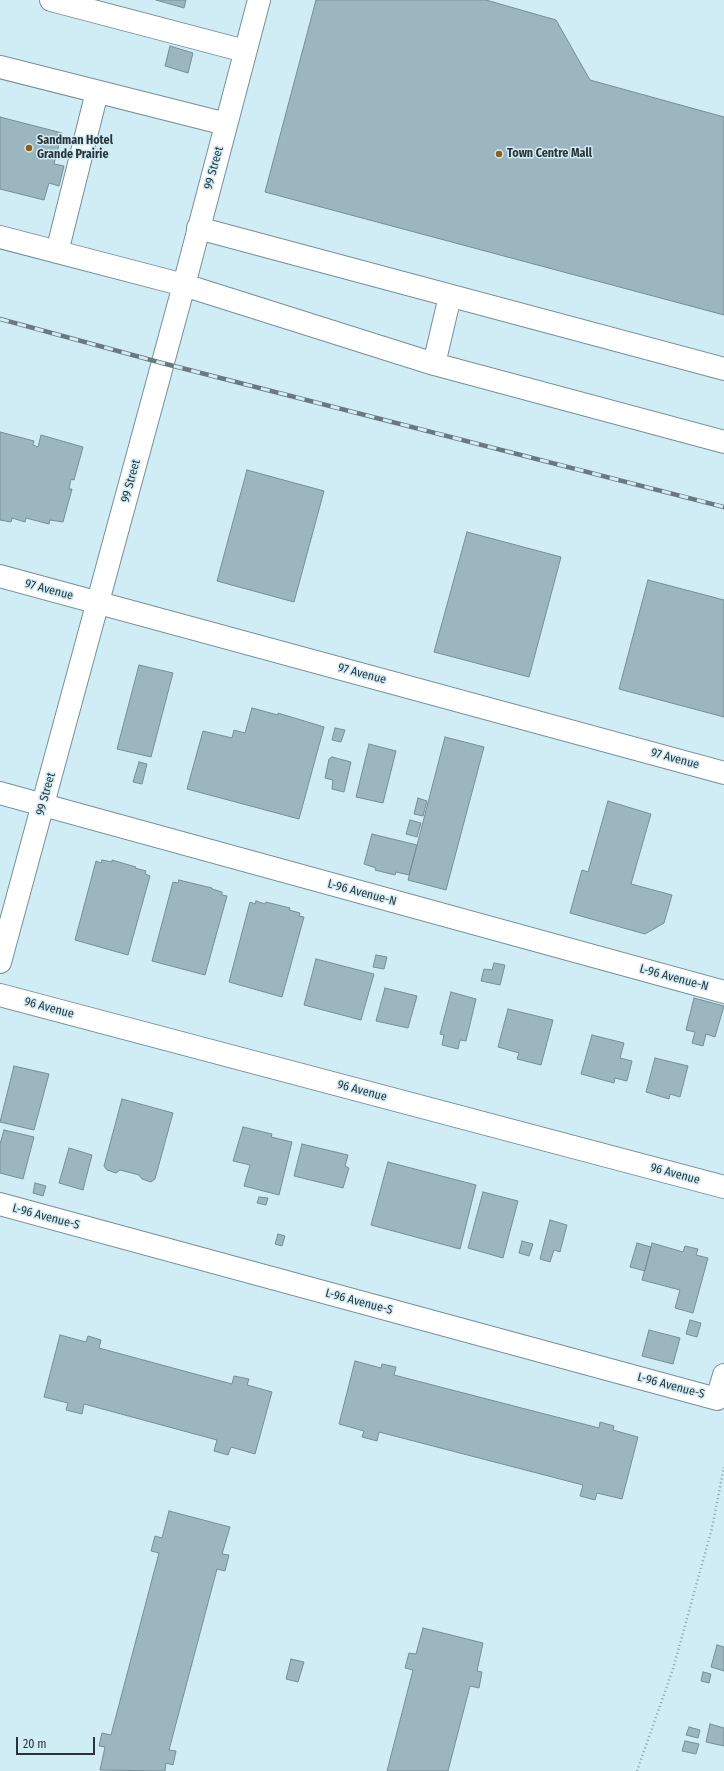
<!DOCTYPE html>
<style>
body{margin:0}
#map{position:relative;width:724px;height:1771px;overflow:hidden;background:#d0ecf5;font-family:"Fira Sans Condensed",sans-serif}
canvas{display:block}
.scale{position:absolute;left:16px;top:1737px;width:79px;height:18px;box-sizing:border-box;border:2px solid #2a3539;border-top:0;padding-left:5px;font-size:12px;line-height:14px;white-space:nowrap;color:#2a3539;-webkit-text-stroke:3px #d0ecf5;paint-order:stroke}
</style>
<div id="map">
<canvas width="724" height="1771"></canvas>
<div class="scale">20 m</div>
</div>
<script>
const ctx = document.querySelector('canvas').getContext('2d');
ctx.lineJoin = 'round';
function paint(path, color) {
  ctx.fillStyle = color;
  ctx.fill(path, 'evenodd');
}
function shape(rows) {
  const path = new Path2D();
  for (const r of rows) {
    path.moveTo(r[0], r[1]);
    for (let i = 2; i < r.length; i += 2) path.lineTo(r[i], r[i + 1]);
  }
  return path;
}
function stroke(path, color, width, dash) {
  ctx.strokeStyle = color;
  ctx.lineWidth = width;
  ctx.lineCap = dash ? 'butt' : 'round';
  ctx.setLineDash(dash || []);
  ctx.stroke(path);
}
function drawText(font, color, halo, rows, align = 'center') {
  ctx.font = font + ' "Fira Sans Condensed",sans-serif';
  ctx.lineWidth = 3;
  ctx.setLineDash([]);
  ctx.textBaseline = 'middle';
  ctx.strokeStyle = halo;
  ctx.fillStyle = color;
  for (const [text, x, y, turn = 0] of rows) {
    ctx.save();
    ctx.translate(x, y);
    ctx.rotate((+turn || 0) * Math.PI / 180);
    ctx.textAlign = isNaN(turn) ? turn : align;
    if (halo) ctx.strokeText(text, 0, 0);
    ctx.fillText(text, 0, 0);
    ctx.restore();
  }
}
const building = shape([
 [156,0,186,0,184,8,156,0],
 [316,0,486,0,556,20,590,80,724,117,724,315,265,192,316,0],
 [170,46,193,53,188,73,165,66,170,46],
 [0,117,62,133,54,164,64,166,59,186,49,183,44,200,0,189,0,117],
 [0,432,34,441,33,445,38,447,41,435,83,447,74,480,71,479,69,489,72,489,63,522,50,520,49,524,26,518,25,522,12,518,11,522,0,520,0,432],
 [247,470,324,491,294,602,217,581,247,470],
 [467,532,561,557,529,677,434,652,467,532],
 [648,580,724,600,724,717,619,689,648,580],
 [139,665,173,673,151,757,117,749,139,665],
 [252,708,278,715,278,713,324,727,299,819,187,789,203,731,232,738,234,730,245,733,252,708],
 [335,728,345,730,341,742,332,740,335,728],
 [445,737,484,747,446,890,408,880,445,737],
 [369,744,396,751,383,803,356,797,369,744],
 [332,757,351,762,344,792,332,789,333,780,325,778,329,759,332,757],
 [139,762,147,764,142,784,133,782,139,762],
 [418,798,427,801,423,816,414,814,418,798],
 [608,801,651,814,631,884,672,895,664,923,645,934,570,913,582,870,588,872,608,801],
 [410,820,421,823,417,837,406,834,410,820],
 [372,834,417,845,409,875,396,872,395,875,375,870,376,868,364,864,372,834],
 [102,860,112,862,112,860,136,867,135,868,146,871,145,874,150,876,128,955,75,940,96,861,101,863,102,860],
 [179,880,212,888,212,889,222,892,222,895,227,896,205,975,152,961,173,882,178,883,179,880],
 [256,901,265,904,266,902,290,908,289,910,300,913,299,916,304,917,282,997,229,982,250,902,255,904,256,901],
 [376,955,387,957,384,969,373,967,376,955],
 [316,959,374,974,361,1020,304,1005,316,959],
 [494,963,505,965,500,985,481,981,484,969,492,970,494,963],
 [385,988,417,996,408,1028,376,1021,385,988],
 [451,992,476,999,466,1041,460,1040,458,1049,442,1045,444,1035,440,1034,451,992],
 [694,998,724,1006,715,1037,706,1034,703,1046,692,1043,695,1032,686,1030,694,998],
 [508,1009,553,1020,541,1065,517,1059,519,1053,498,1047,508,1009],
 [592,1035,624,1043,620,1058,632,1061,627,1081,615,1078,614,1083,581,1074,592,1035],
 [655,1058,688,1066,680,1097,670,1094,669,1099,646,1092,655,1058],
 [14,1066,49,1074,34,1130,0,1122,14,1066],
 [122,1099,173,1113,155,1179,151,1182,142,1179,139,1175,120,1170,116,1173,107,1170,104,1166,122,1099],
 [243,1127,272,1134,271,1137,292,1142,279,1195,244,1186,250,1165,233,1161,243,1127],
 [4,1130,34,1137,23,1179,0,1173,0,1144,4,1130],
 [302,1144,348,1155,345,1166,349,1168,343,1188,294,1176,302,1144],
 [69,1148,92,1155,83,1190,59,1183,69,1148],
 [388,1162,476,1185,460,1249,371,1225,388,1162],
 [35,1183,46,1186,43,1196,33,1193,35,1183],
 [483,1192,518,1201,503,1258,468,1248,483,1192],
 [259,1197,268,1198,266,1205,257,1203,259,1197],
 [550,1220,567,1225,560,1252,554,1250,550,1262,540,1259,550,1220],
 [278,1234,285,1236,282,1246,275,1244,278,1234],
 [522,1241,533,1244,529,1256,519,1253,522,1241],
 [637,1243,651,1247,645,1271,630,1267,637,1243],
 [652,1243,683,1252,685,1246,698,1249,696,1255,708,1258,693,1313,675,1308,680,1290,642,1280,652,1243],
 [690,1320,701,1323,697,1337,686,1334,690,1320],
 [649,1330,680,1338,673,1364,642,1356,649,1330],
 [60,1335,86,1342,88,1336,101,1340,99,1348,232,1384,234,1376,249,1379,247,1385,272,1392,255,1454,231,1447,228,1455,214,1451,217,1440,84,1404,82,1414,66,1410,68,1403,44,1397,60,1335],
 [355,1361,381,1368,382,1364,396,1367,394,1375,599,1428,600,1422,614,1426,613,1430,638,1437,622,1499,597,1493,595,1500,580,1496,583,1485,379,1432,377,1441,362,1437,364,1431,339,1424,355,1361],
 [169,1511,230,1527,222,1554,229,1555,225,1571,217,1569,169,1750,176,1751,173,1765,166,1763,165,1771,100,1770,105,1747,99,1746,102,1733,111,1735,159,1553,151,1551,155,1536,162,1538,169,1511],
 [423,1628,483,1643,477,1671,482,1672,479,1688,470,1686,448,1771,387,1771,413,1670,405,1668,409,1653,416,1654,423,1628],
 [717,1645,724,1647,724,1671,711,1667,717,1645],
 [291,1659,304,1662,298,1682,286,1679,291,1659],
 [703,1672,711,1674,709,1683,701,1681,703,1672],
 [710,1724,724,1728,724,1746,706,1742,710,1724],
 [689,1727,700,1730,698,1738,686,1735,689,1727],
 [685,1741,699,1744,696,1754,682,1751,685,1741]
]);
paint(building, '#9bb6bf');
stroke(building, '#758f97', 1);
const minor = shape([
 [51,0,245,51],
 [0,67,226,124],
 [198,228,724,369],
 [0,237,184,285,434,364,724,442],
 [57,252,97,92],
 [434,364,450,296],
 [0,576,724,773],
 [0,793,724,992],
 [0,962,184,285,259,0],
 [0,995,724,1187],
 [0,1204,717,1399,724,1375]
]);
stroke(minor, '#769098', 24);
stroke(shape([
 [637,1771,673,1669,712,1528,724,1467]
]), '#8ba0a7', 2.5, [1, 3]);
stroke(minor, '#fff', 22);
const rail = shape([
 [0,319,162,363,724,507]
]);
stroke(rail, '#687a80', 4.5);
stroke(rail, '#d0ecf5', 3, [9]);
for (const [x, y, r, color] of [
 [29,148,4,"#935e14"],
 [499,154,4,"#935e14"]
]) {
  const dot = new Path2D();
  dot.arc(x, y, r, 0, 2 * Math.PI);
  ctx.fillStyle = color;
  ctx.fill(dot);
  stroke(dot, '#d0ecf5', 1.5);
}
drawText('bold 12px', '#2a3539', '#d0ecf5', [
 ["Sandman Hotel",37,141],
 ["Grande Prairie",37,155],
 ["Town Centre Mall",507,154]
], 'left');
drawText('12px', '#2a3539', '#d0ecf5', [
 ["99 Street",214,168,-75],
 ["99 Street",131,481,-75],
 ["97 Avenue",49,590,15],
 ["97 Avenue",362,674,15],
 ["97 Avenue",675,759,15],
 ["99 Street",46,794,-75],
 ["L-96 Avenue-N",362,893,15],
 ["L-96 Avenue-N",674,978,15],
 ["96 Avenue",49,1008,15],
 ["96 Avenue",362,1091,15],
 ["96 Avenue",675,1174,15],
 ["L-96 Avenue-S",46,1217,15],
 ["L-96 Avenue-S",359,1302,15],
 ["L-96 Avenue-S",671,1386,15]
]);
</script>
